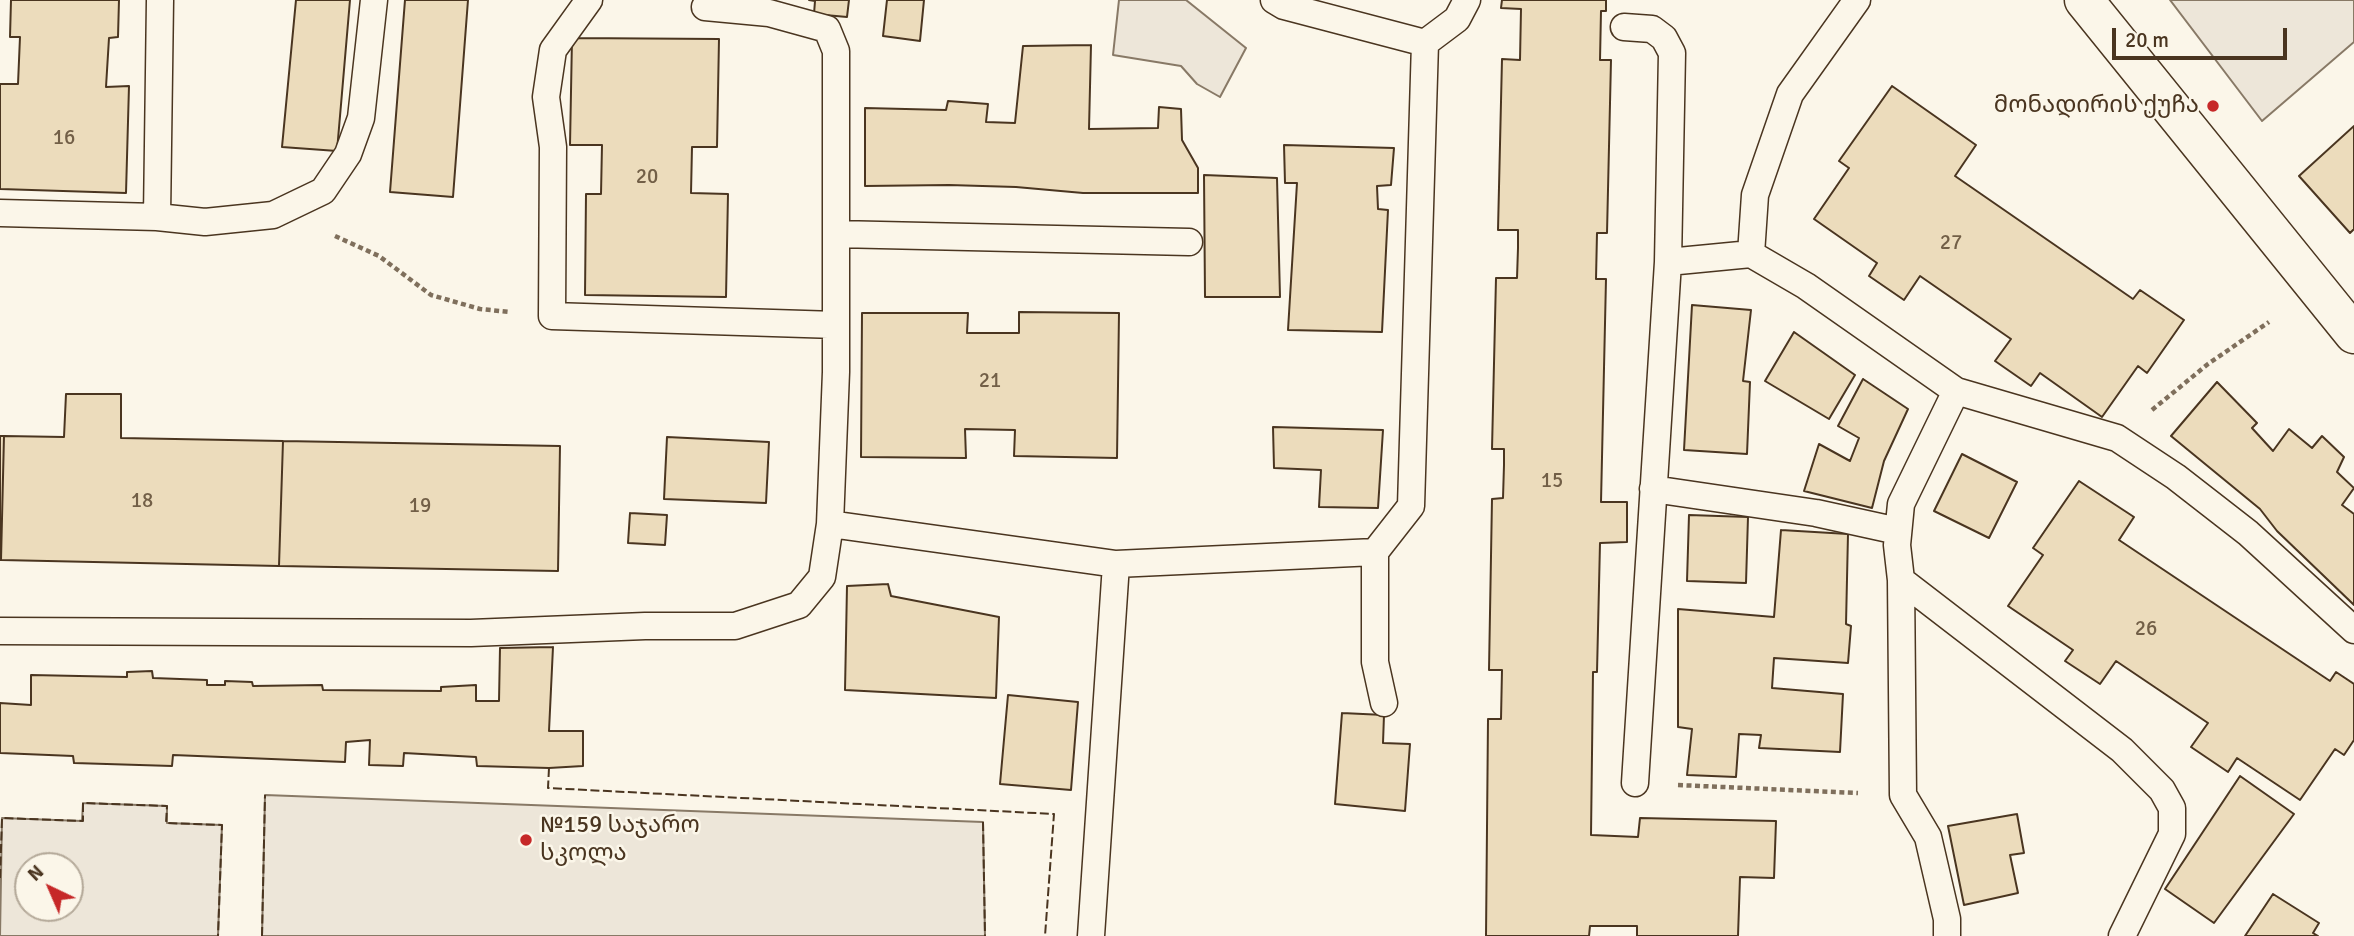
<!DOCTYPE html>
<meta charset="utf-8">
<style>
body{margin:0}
#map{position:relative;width:2354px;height:936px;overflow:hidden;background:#fbf6e9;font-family:Signika,sans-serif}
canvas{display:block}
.north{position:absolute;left:14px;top:852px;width:70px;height:70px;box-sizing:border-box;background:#fbf6e9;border:2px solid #b4a999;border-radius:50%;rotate:316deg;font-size:19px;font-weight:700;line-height:28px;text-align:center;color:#4a3520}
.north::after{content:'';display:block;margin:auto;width:24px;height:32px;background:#c62828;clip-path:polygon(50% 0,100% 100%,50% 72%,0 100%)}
.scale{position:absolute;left:2112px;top:28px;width:175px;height:32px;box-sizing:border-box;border:4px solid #4a3520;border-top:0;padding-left:9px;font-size:21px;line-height:24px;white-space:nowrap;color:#4a3520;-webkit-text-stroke:5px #fbf6e9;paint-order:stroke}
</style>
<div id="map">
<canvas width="2354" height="936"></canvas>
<div class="north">N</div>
<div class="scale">20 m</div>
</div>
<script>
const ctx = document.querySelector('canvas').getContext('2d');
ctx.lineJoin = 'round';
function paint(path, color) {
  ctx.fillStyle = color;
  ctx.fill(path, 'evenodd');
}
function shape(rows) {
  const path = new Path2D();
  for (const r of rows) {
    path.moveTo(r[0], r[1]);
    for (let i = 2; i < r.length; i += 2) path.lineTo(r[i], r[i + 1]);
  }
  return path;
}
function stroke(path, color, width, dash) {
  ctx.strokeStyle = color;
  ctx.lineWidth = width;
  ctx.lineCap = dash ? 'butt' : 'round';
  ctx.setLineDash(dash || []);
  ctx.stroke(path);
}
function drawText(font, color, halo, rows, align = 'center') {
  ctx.font = font + ' Signika,"Noto Sans Georgian",sans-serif';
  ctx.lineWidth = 5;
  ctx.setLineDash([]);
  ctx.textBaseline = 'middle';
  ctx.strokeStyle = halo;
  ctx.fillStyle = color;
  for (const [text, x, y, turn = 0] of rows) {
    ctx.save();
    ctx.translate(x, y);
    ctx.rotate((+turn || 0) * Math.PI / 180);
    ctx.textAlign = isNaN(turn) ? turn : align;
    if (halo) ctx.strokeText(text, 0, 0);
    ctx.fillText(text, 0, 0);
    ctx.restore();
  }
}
const green = shape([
 [1119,0,1186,0,1246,48,1220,97,1197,84,1181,66,1113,55,1119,0],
 [2170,0,2354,0,2354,42,2262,121,2170,0],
 [265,795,983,822,985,936,262,936,265,795],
 [83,803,167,806,167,823,222,825,218,936,0,936,2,818,82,821,83,803],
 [28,866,70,866,70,908,28,908,28,866]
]);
paint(green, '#ede6d9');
stroke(green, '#887966', 2);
const building = shape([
 [11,0,119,0,118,37,109,38,106,87,129,86,126,193,0,189,0,84,18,84,20,37,10,37,11,0],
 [296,0,350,0,337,151,282,147,296,0],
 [405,0,468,0,453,197,390,192,405,0],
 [809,0,849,0,847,17,814,14,815,1,809,0],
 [887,0,924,0,920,41,883,36,887,0],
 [1502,0,1606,0,1606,11,1601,11,1600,60,1611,60,1607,233,1597,233,1596,279,1606,279,1601,502,1627,502,1627,542,1600,543,1597,672,1593,672,1591,835,1638,837,1640,818,1776,821,1774,878,1740,877,1738,936,1637,936,1637,926,1590,926,1589,936,1486,936,1488,719,1501,719,1502,670,1489,670,1492,499,1503,498,1504,465,1504,449,1492,449,1496,278,1517,278,1518,248,1518,230,1498,230,1502,59,1520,60,1521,9,1501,8,1502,0],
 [572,38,719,39,717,147,692,147,691,193,728,194,726,297,585,295,586,194,601,194,602,145,570,145,572,38],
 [1091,45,1089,129,1158,128,1159,107,1181,109,1182,140,1198,168,1198,193,1083,193,1016,187,949,185,865,186,865,108,946,110,948,101,988,104,986,122,1015,123,1023,46,1091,45],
 [1892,86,1976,145,1955,176,2133,299,2140,290,2184,320,2147,373,2138,366,2102,417,2040,373,2031,386,1995,361,2011,339,1920,276,1904,300,1869,276,1877,263,1814,219,1849,168,1839,161,1892,86],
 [2354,126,2354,229,2350,233,2299,176,2354,126],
 [1284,145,1394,148,1391,185,1377,186,1378,209,1388,210,1382,332,1288,330,1297,183,1285,183,1284,145],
 [1204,175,1277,178,1280,297,1205,297,1204,175],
 [1692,305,1751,310,1743,381,1750,382,1747,454,1684,450,1692,305],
 [1019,312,1119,313,1117,458,1014,456,1015,430,965,429,966,458,861,457,862,313,968,313,967,333,1019,333,1019,312],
 [1794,332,1855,375,1829,419,1765,381,1794,332],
 [1863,379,1908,409,1884,461,1872,508,1804,491,1819,444,1850,461,1859,438,1838,426,1863,379],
 [2217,382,2257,423,2252,428,2273,451,2289,429,2312,448,2322,436,2344,457,2337,472,2354,488,2342,505,2354,514,2354,605,2277,531,2260,509,2171,436,2217,382],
 [66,394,121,394,121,438,283,441,279,566,1,560,4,436,64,437,66,394],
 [1273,427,1383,430,1378,508,1319,507,1321,470,1274,468,1273,427],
 [0,436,4,436,1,560,0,560,0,436],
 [667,437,769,442,766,503,664,499,667,437],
 [283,441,560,446,558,571,279,566,283,441],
 [1962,454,2017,482,1989,538,1934,511,1962,454],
 [2079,481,2134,517,2119,540,2330,681,2336,672,2354,684,2354,740,2344,755,2335,749,2300,800,2237,758,2228,772,2191,747,2208,723,2116,661,2100,684,2065,661,2073,650,2008,606,2043,555,2033,548,2079,481],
 [630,513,667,515,665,545,628,543,630,513],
 [1689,515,1748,517,1746,583,1687,581,1689,515],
 [1781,530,1848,534,1846,624,1851,626,1848,663,1774,658,1772,688,1843,694,1840,752,1759,748,1761,735,1739,734,1736,777,1687,775,1692,729,1678,727,1678,609,1774,617,1781,530],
 [888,584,891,596,999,617,996,698,845,690,847,586,888,584],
 [553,647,549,731,583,731,583,766,549,768,477,766,476,757,404,753,403,766,369,765,370,740,346,742,345,762,173,755,172,766,74,763,73,756,0,753,0,703,31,705,31,675,127,677,127,672,152,671,153,678,207,680,207,685,225,685,225,681,252,682,253,686,322,685,323,690,441,691,441,687,476,685,476,701,499,701,500,648,553,647],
 [1008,695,1078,702,1071,790,1000,784,1008,695],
 [1342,713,1384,715,1383,743,1410,744,1405,811,1335,804,1342,713],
 [2240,776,2294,814,2214,923,2165,889,2240,776],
 [2017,814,2024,853,2010,855,2018,893,1964,905,1948,826,2017,814],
 [2273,894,2319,923,2313,933,2318,936,2245,936,2273,894]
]);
paint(building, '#ecdcbc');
stroke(building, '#4a3520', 2);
const service = shape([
 [589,0,553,50,546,97,553,147,552,316,836,325],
 [1274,0,1284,6,1425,43],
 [1624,27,1652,29,1664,38,1672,53,1668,262],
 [0,213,157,217,205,222,273,215,323,191,348,154,361,118,374,0],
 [157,217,160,0],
 [836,234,1189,242],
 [1751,254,1755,195,1790,94,1857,0],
 [1956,391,2117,438,2176,477,2248,533,2354,630],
 [1653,489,1816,513,1898,531],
 [830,524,1116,564],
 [1375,552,1375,662,1384,703],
 [1901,580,1903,795,1928,837,1947,919,1947,936],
 [0,631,471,633,645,626,735,626,799,605,822,577,830,524,836,372,836,51,827,29,769,13,705,7],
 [1635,783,1668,262,1751,254,1806,286,1956,391,1901,504,1897,545,1901,580,2122,750,2162,790,2172,808,2172,834,2122,936],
 [1091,936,1116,564,1375,552,1411,506,1425,43,1457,19,1467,0]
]);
const secondary = shape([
 [2084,0,2354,334]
]);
stroke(service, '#4a3520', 29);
stroke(secondary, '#4a3520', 41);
stroke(shape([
 [335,236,379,256,431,295,480,309,509,312],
 [2152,410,2208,364,2269,322],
 [1678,785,1858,793]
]), '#7f6f5c', 4.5, [5, 3.5]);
stroke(service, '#fbf6e9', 26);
stroke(secondary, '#fbf6e9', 38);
stroke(shape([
 [549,768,548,788,1054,814,1045,936],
 [983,822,985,936],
 [0,878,2,818,83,821,83,803,167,806,166,823,222,825,218,936],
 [262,936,265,795]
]), '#4a3520', 2, [9, 3.5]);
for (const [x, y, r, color] of [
 [2213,106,7,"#c62828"],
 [526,840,7,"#c62828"]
]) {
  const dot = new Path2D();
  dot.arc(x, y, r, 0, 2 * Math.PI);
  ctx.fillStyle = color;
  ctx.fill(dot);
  stroke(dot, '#fbf6e9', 2.5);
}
drawText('21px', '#725f47', null, [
 ["16",64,138],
 ["20",647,177],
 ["27",1951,243],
 ["21",990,381],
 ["15",1552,481],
 ["18",142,501],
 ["19",420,506],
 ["26",2146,629]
]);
drawText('24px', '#4a3520', '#fbf6e9', [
 ["მონადირის ქუჩა",2199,106],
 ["№159 საჯარო",540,826,"left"],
 ["სკოლა",540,854,"left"]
], 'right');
</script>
